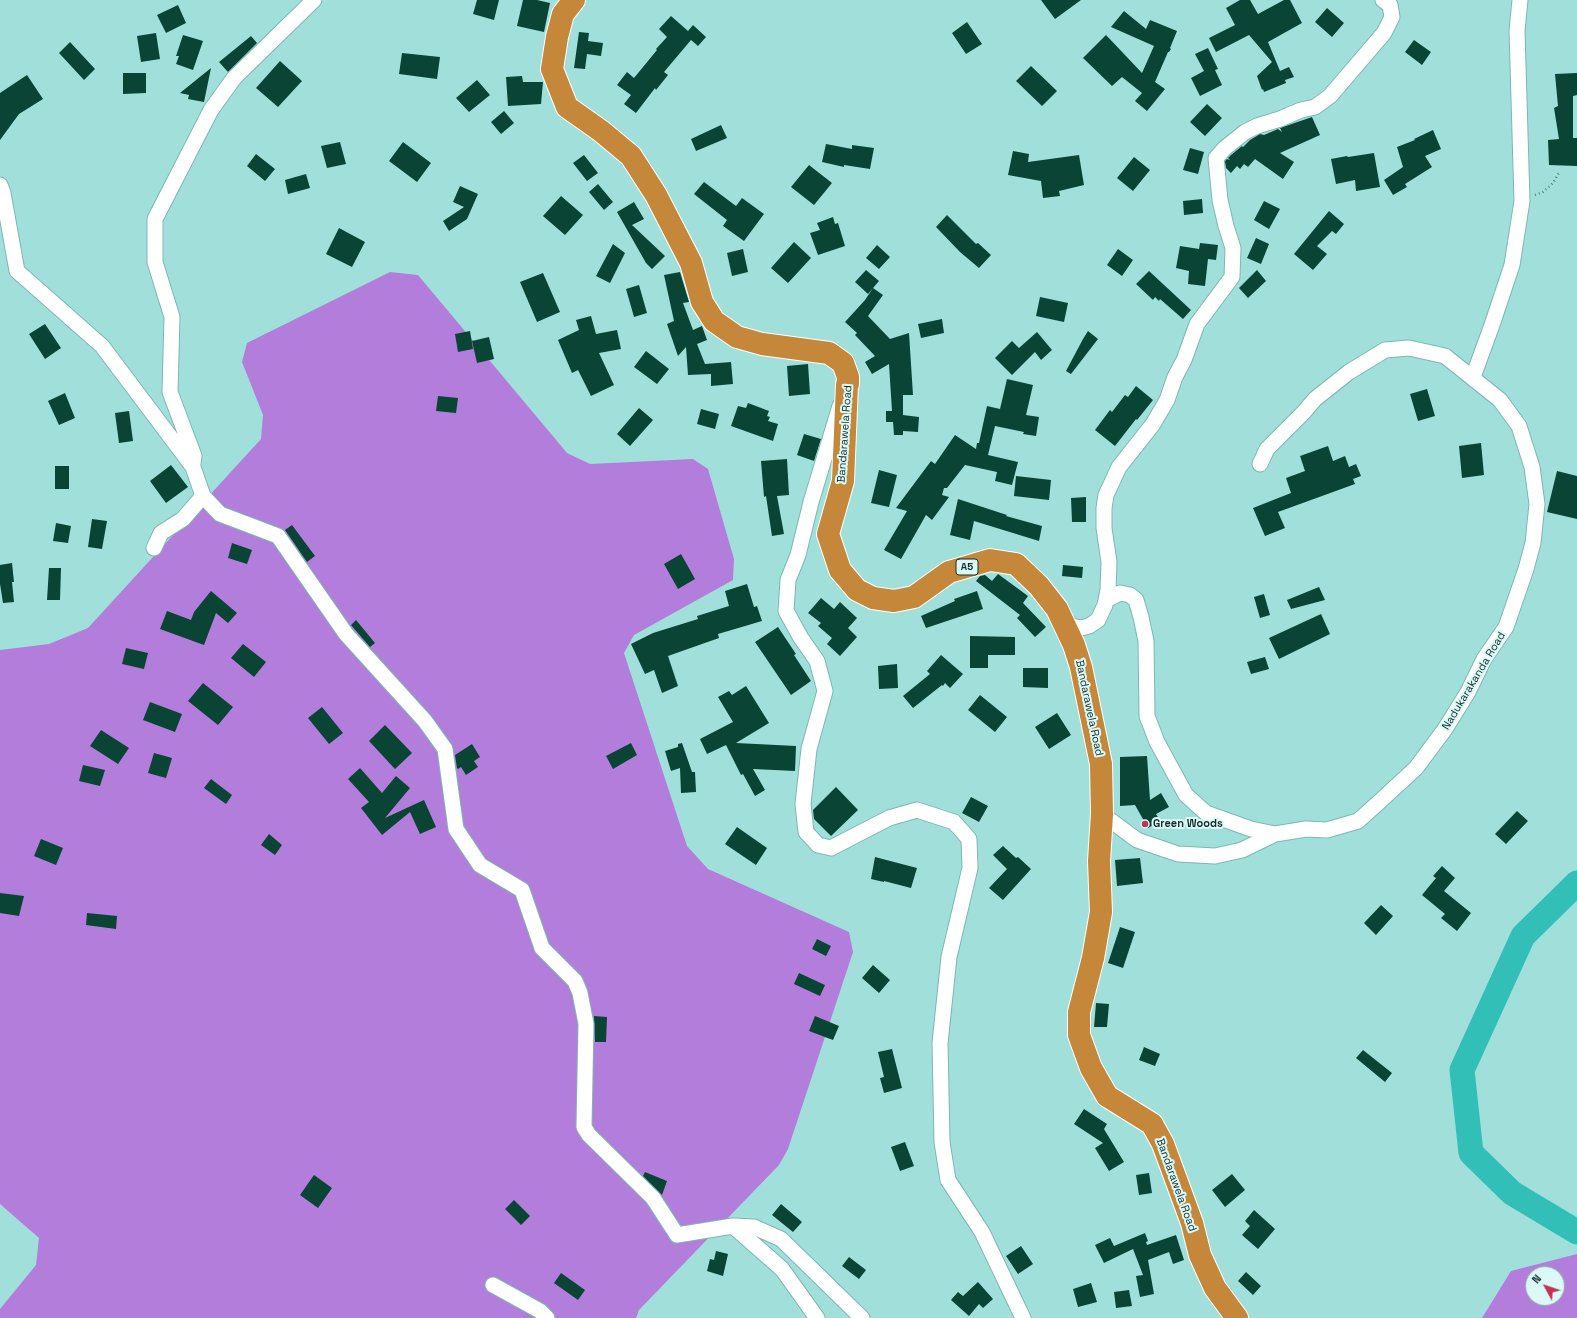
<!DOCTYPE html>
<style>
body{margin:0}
#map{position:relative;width:1577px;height:1318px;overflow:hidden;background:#a1e0da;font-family:"Space Grotesk",sans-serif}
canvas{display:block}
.north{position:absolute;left:1525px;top:1266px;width:40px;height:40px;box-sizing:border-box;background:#dbfaf7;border:1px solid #8ba8a6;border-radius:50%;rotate:310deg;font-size:11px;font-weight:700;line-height:16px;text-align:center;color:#142e2c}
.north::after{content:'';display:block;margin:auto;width:14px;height:18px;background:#c1325a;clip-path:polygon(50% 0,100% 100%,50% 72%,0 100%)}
</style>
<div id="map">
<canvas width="1577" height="1318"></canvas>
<div class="north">N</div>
</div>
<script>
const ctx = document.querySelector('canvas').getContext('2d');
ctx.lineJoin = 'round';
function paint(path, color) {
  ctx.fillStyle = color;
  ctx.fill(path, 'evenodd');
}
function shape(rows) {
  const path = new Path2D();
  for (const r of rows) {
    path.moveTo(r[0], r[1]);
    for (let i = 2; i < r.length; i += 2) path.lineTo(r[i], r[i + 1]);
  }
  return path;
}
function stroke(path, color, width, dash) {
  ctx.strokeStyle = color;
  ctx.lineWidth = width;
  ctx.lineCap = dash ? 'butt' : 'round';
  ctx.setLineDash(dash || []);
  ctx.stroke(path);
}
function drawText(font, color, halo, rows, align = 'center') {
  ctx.font = font + ' "Space Grotesk",sans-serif';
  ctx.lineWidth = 4;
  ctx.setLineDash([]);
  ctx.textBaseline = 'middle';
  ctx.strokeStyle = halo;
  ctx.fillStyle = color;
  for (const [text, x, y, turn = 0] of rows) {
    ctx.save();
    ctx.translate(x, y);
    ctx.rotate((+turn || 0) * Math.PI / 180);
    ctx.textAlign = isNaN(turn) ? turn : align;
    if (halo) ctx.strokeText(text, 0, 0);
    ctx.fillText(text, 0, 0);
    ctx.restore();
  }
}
paint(shape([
 [390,272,418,275,567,453,590,464,693,459,708,469,734,559,733,580,634,635,624,653,687,846,708,869,849,932,853,952,788,1149,779,1165,639,1310,636,1318,0,1318,0,1309,36,1265,39,1238,0,1204,0,650,49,644,88,628,261,439,263,415,242,362,247,343],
 [1577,1254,1577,1318,1482,1318,1511,1271],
 [1533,1274,1557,1274,1557,1298,1533,1298]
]), '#b37ddb');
stroke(shape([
 [1577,883,1523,936,1462,1070,1471,1153,1512,1193,1577,1232]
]), '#32bfb8', 25);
paint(shape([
 [477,0,499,0,494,20,473,14],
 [523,0,537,0,550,3,544,32,517,26],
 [1041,0,1081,0,1055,19],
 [1240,0,1250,0,1258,14,1284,0,1290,0,1302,23,1268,42,1280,71,1289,67,1294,77,1285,80,1286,83,1264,92,1263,89,1262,90,1257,76,1272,62,1249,35,1216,52,1209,38,1235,25,1226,8],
 [178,5,186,23,166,33,157,15],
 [1327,8,1344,23,1332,37,1315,22],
 [1124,11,1146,29,1150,20,1177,31,1170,48,1171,49,1169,52,1168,52,1155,82,1165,89,1147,111,1135,101,1142,93,1122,77,1112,86,1083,58,1106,35,1142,73,1154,46,1111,27],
 [671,16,688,31,693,25,706,37,698,46,691,40,664,72,668,75,656,90,655,88,636,113,624,104,631,95,617,85,627,72,634,78,657,50,656,49,667,37,659,29],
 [967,22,982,44,966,54,952,33],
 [579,32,589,33,588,41,603,43,601,56,587,54,585,69,574,68],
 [156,33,160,59,141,62,137,36],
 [183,35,203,41,193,70,176,64,179,56,176,56],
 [251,36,257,43,228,72,219,62],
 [1414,40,1431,52,1422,65,1405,52],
 [70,42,95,69,84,80,59,53],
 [1208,48,1218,69,1215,70,1222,85,1200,96,1191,78,1204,71,1195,54],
 [402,53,440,57,437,79,399,74],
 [280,61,302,81,278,107,256,88],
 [1031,66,1057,91,1042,106,1016,81],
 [211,68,204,102,188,99,189,95,180,93],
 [123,73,146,73,146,93,123,94],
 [1577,73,1577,95,1573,96,1573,138,1577,138,1577,166,1549,165,1548,140,1559,139,1554,108,1558,106,1555,74],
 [27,75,43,99,19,114,0,140,0,93],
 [522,76,523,82,543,82,541,104,508,106,506,77],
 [477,80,490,95,469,112,456,98],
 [1207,104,1222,118,1205,136,1190,122],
 [504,111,514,123,501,134,491,122],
 [1312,117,1320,135,1280,153,1294,162,1283,179,1255,159,1248,167,1244,164,1240,169,1237,166,1231,173,1226,168,1225,161,1227,159,1230,160,1228,158,1231,155,1242,146,1243,147,1250,140,1260,134,1264,135,1278,129,1282,132,1280,128],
 [721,125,727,138,696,151,691,139],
 [1433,130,1441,149,1425,156,1432,167,1405,184,1407,187,1393,195,1384,180,1403,167,1397,147,1415,140,1414,139],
 [340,142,346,164,327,168,321,146],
 [403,142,431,163,417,182,389,161],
 [826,144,852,149,852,145,874,148,870,169,844,165,844,167,822,162],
 [1190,148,1204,152,1198,174,1183,170],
 [1013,151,1029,154,1028,162,1079,155,1084,185,1059,191,1060,196,1043,198,1041,181,1008,175],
 [1374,153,1380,187,1356,191,1355,180,1336,184,1331,159,1347,156,1348,157],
 [256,154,275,169,265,181,247,166],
 [584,155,598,173,587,181,573,163],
 [1134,157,1150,170,1133,191,1117,178],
 [809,165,832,183,814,205,791,187],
 [306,174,310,188,288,194,285,180],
 [704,182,736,206,742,198,764,214,744,241,723,226,727,220,694,194],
 [598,184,613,202,604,210,589,192],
 [460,186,478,194,467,219,449,231,443,221,464,207,453,202],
 [561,196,583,215,565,235,543,216],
 [1202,199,1203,213,1184,215,1183,201],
 [1264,201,1280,209,1269,229,1254,220],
 [634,202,644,219,632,225,665,256,652,269,646,263,617,212],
 [1329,211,1344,224,1336,234,1332,231,1317,246,1327,254,1313,270,1294,254],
 [947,215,976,244,978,243,991,255,979,268,960,252,936,227],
 [833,217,835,224,838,223,845,246,818,255,810,233,820,230,817,223],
 [339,228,365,242,352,267,326,254],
 [1256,238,1269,244,1261,264,1247,258],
 [794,242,811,258,788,283,771,268],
 [1200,243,1218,245,1216,260,1208,259,1205,286,1188,284,1189,271,1176,268,1180,246,1199,249],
 [613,244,625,253,610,283,596,276],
 [877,245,890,257,879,269,866,258],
 [743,249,748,272,732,276,727,253],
 [1118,249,1133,260,1122,276,1107,265],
 [866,270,879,281,868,294,855,282],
 [1257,270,1266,281,1248,298,1239,288],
 [1149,271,1191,310,1183,319,1160,299,1159,301,1155,297,1153,300,1136,284],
 [680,272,689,302,683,303,693,330,702,326,707,340,697,344,705,364,731,362,733,384,711,386,711,374,688,375,686,347,678,356,667,324,674,321,664,275],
 [543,273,560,312,537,322,520,282],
 [639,285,647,313,634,317,626,289],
 [873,288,883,295,868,316,890,339,909,333,913,395,903,395,903,415,919,417,918,432,903,431,903,435,894,435,893,422,886,422,886,411,892,411,889,364,872,374,865,362,875,356,855,335,857,333,845,322,865,300],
 [1040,297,1068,303,1064,322,1036,316],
 [591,316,596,334,617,330,621,349,599,353,614,385,591,396,578,370,572,373,558,340,579,330,576,320],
 [942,319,944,333,921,338,918,324],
 [45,324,61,348,45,359,29,334],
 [470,331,473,349,458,352,455,334],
 [1088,331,1098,339,1071,374,1066,371,1083,339],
 [1037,332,1052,350,1041,360,1035,352,1012,375,995,358,1012,341,1019,348],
 [489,337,494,359,477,363,472,341],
 [646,351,669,369,657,384,634,367],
 [808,364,810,394,789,396,787,366],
 [1007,379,1033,385,1026,415,1039,417,1036,436,1023,434,1024,432,995,426,988,455,1018,462,1012,485,995,481,997,472,965,465,947,488,944,488,942,495,949,497,932,520,926,515,901,559,884,550,907,511,896,508,931,461,935,464,955,435,976,449,977,443,979,443,987,406,1000,409],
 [1136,386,1153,400,1137,420,1136,419,1115,446,1095,430,1110,410,1112,412,1125,395,1128,397],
 [1427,389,1435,416,1418,421,1410,394],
 [65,393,75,418,59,425,48,401],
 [438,396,458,398,456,413,436,411],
 [748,403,769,411,767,416,770,417,768,421,778,424,773,441,731,426,738,406,746,408],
 [639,408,653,420,630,446,617,434],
 [701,409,719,414,715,429,697,424],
 [129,411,133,441,119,443,115,413],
 [804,434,821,439,814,461,797,455],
 [1481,443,1484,475,1462,478,1459,446],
 [1328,446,1333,461,1345,456,1349,467,1356,464,1361,476,1353,479,1355,484,1278,512,1285,528,1265,536,1253,508,1291,493,1286,478,1305,471,1300,456],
 [787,459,789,495,777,496,784,534,772,536,766,496,764,497,761,461],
 [171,465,188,487,166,503,150,481],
 [55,466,69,466,69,489,55,489],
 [879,470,897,475,889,507,871,503],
 [1557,471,1577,476,1577,519,1547,512],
 [1016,476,1051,480,1049,500,1014,496],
 [1086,497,1086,522,1072,522,1071,498],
 [958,499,1007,515,1006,516,1042,526,1039,541,974,521,970,540,950,535],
 [92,519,107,521,102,549,88,547],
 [56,523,71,526,68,543,53,541],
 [292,525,315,556,307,562,285,530],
 [232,543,252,550,247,564,228,558],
 [681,554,695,579,678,589,664,564],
 [12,563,14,582,12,582,14,602,3,603,0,584,0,565],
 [1063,565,1083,567,1082,578,1062,576],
 [49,568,61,568,60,600,47,600],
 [998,574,1028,596,1023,603,1046,627,1035,637,1017,618,1020,615,976,581,980,576,985,575,992,581],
 [747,584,754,607,757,606,762,621,718,634,719,638,668,656,678,686,662,693,654,670,645,674,631,644,653,633,698,619,697,616,729,606,725,591],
 [1319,587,1325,600,1291,609,1287,600],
 [211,591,237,613,228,623,216,613,204,645,160,629,167,611,191,620,194,612],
 [977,591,983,609,926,628,921,616,955,601,954,599],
 [1264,594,1270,615,1260,618,1254,597],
 [821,598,834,609,840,602,857,618,848,628,857,637,840,656,827,644,832,638,818,626,821,623,808,613],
 [1321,614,1330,634,1279,659,1269,638],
 [356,620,375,643,370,647,351,625],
 [778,627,796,654,794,655,811,681,791,695,755,642],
 [970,636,1015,637,1015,655,988,655,988,668,970,668],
 [243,644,266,662,254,677,231,658],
 [126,648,148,653,144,669,122,664],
 [941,655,963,674,950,688,945,683,943,686,942,685,913,708,903,696,930,674,927,671],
 [1265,657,1269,669,1251,674,1247,662],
 [897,664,898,688,879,689,878,666],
 [1023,668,1048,668,1048,688,1023,687],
 [203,683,233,707,218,725,188,701],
 [746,686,769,723,736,743,796,746,795,771,753,769,765,790,755,796,743,774,741,775,726,745,707,754,700,739,733,722,718,697,729,691,732,695],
 [980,695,1007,717,995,732,968,710],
 [150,702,182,714,175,732,143,720],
 [322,707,343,733,329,744,308,718],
 [1057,713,1071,735,1049,749,1035,727],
 [385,725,412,753,395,769,369,741],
 [101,730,129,748,118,764,90,746],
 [631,743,637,755,613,769,606,756],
 [682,743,692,772,695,772,696,792,681,793,680,768,671,771,665,751,678,747,678,744],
 [472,744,480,757,474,761,478,767,466,775,461,767,458,769,457,768,455,755],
 [154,753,172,758,166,778,148,773],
 [1147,756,1150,800,1161,793,1169,807,1156,814,1160,821,1148,828,1135,805,1120,806,1120,757],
 [83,765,105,770,100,786,79,781],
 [360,768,382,793,396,776,410,788,385,818,424,800,436,827,420,834,410,812,382,835,361,808,369,802,348,779],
 [211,779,232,795,226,804,204,788],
 [836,787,858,810,831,836,814,819,813,810],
 [971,797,988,806,979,822,962,813],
 [1517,811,1528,821,1506,844,1495,834],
 [737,827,767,848,756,865,725,844],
 [269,834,282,845,275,855,261,845],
 [41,839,63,848,56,865,34,856],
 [1003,846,1016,858,1018,857,1031,869,1003,900,989,888,1007,869,993,855],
 [875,857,917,868,911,888,884,881,884,882,871,879],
 [1140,858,1143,883,1117,886,1115,860],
 [1442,866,1455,878,1444,891,1471,913,1457,931,1441,918,1445,914,1422,895,1436,878,1433,876],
 [0,893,24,896,19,916,0,913],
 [1381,905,1393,916,1376,935,1364,923],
 [87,913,117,916,116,929,86,925],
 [1120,927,1135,932,1123,968,1108,963],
 [817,939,831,946,826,956,812,949],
 [873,965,890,980,879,993,862,978],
 [799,973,825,985,820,996,794,984],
 [1096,1003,1109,1004,1107,1027,1094,1027],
 [594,1016,607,1017,606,1042,595,1042],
 [815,1016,839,1026,833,1040,809,1031],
 [1144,1047,1160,1054,1155,1066,1139,1060],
 [892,1049,902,1088,884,1093,880,1078,884,1077,878,1052],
 [1363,1050,1392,1073,1385,1082,1356,1058],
 [1084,1109,1107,1124,1104,1129,1124,1162,1109,1171,1095,1148,1103,1143,1074,1124],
 [905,1142,914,1166,900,1171,891,1147],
 [645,1172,667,1181,662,1195,643,1176],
 [1149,1173,1152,1193,1139,1195,1136,1175],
 [1232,1174,1245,1190,1225,1207,1212,1190],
 [314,1175,332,1188,318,1208,300,1195],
 [514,1200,530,1216,521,1225,505,1209],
 [781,1204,802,1222,793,1232,772,1215],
 [1254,1210,1275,1229,1258,1249,1242,1235,1250,1226,1245,1221],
 [1145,1233,1148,1241,1146,1242,1147,1245,1176,1235,1184,1260,1173,1264,1169,1252,1148,1260,1154,1294,1140,1297,1136,1276,1143,1275,1133,1249,1104,1263,1095,1245,1110,1238,1114,1246],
 [1021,1246,1033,1264,1018,1274,1006,1256],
 [716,1251,728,1254,723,1276,707,1271,710,1259,714,1260],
 [849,1257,866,1270,859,1279,842,1266],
 [1246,1272,1261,1286,1253,1295,1238,1281],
 [561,1273,585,1290,578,1300,554,1283],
 [978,1282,993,1299,983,1308,979,1304,969,1316,951,1300,958,1292,963,1296],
 [1091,1283,1097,1302,1078,1307,1073,1289],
 [1129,1290,1132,1306,1116,1308,1114,1292]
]), '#094434');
const minor = shape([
 [0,185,3,193,17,271,102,346,193,467,203,496,220,514,278,536,346,634,425,721,445,749,456,829,480,865,522,890,542,948,575,981,580,993,586,1024,584,1127,589,1135,653,1198,677,1235,733,1226,754,1227,781,1239,862,1318],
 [1473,377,1492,325,1512,265,1522,201,1517,31,1520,0],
 [840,406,811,502,798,555,788,580,786,611,801,638,817,661,825,691,809,749,803,804,806,832,818,845,831,848,889,818,917,810,954,822,969,839,970,868,949,957,940,1043,942,1142,948,1180,982,1232,1023,1318],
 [193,464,194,456,170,392,172,317,155,262,155,219,211,110,234,78,314,0],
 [154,548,161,533,183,519,203,496],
 [1106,600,1120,593,1130,595,1136,600,1141,617,1146,641,1147,716,1157,742,1186,795,1206,813,1251,829,1275,834,1306,829,1327,830,1358,821,1378,803,1416,768,1445,729,1468,692,1484,659,1506,627,1526,569,1533,543,1537,504,1532,467,1519,426,1500,400,1445,356,1409,348,1385,350,1349,372,1315,399,1304,412,1267,449,1260,464],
 [1062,620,1072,626,1081,628,1089,626,1098,620,1105,605,1108,590,1109,562,1104,528,1104,508,1106,495,1119,467,1153,424,1167,400,1175,377,1184,360,1197,324,1232,277,1233,248,1226,226,1220,200,1216,158,1225,148,1245,132,1257,126,1280,119,1301,110,1315,107,1330,96,1384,33,1392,17,1390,5,1383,0],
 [1102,814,1137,840,1178,854,1215,856,1242,850,1275,834],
 [733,1226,782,1269,817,1318],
 [493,1285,540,1311,547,1318]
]);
const highway = shape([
 [574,0,563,14,557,37,552,69,567,107,601,131,631,156,656,195,691,263,702,302,714,321,737,337,762,344,829,353,843,363,848,377,848,384,847,384,843,481,828,534,840,570,857,590,873,598,894,601,914,597,949,572,990,560,1016,564,1039,586,1057,609,1074,645,1081,667,1101,764,1102,814,1099,861,1101,912,1093,958,1079,1012,1079,1035,1091,1068,1107,1096,1152,1124,1163,1144,1192,1223,1200,1255,1215,1288,1237,1318]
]);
stroke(minor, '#7bb9b4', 17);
stroke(highway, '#fff', 24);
stroke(shape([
 [1535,195,1543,192,1553,183,1560,171]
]), '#5a8682', 2.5, [1, 3]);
stroke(minor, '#fff', 15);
stroke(highway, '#c5883a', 22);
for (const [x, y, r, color] of [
 [1145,824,4,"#c1325a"]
]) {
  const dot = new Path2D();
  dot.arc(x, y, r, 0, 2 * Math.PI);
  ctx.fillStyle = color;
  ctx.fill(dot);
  stroke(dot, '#dbfaf7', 1.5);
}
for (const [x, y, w] of [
 [967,567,22]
]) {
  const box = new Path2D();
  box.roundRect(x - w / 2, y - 8, w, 16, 3);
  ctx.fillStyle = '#dbfaf7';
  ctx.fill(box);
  stroke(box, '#142e2c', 1);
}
drawText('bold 10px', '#142e2c', null, [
 ["A5",967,567]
]);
drawText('11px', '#142e2c', '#dbfaf7', [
 ["Bandarawela Road",845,434,-86],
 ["Nadukarakanda Road",1474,681,-59],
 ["Bandarawela Road",1089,708,78],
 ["Bandarawela Road",1176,1185,70]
]);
drawText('bold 11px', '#142e2c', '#dbfaf7', [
 ["Green Woods",1153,824]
], 'left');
</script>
